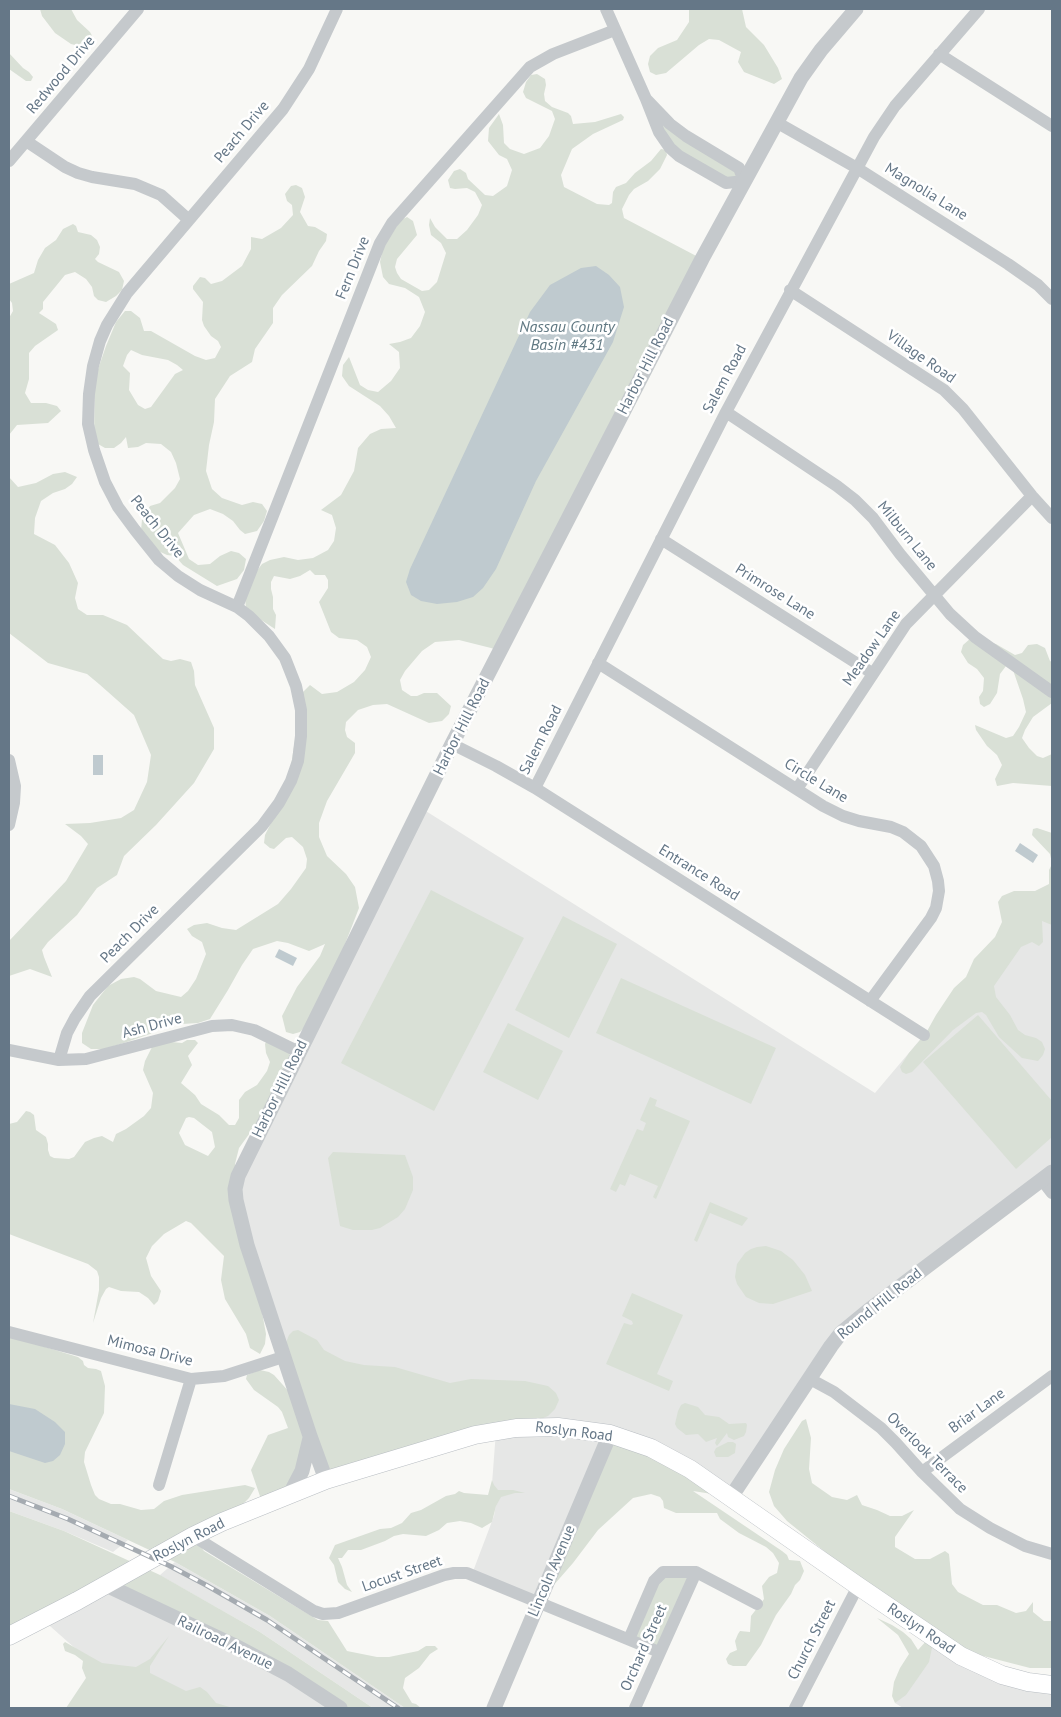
<!DOCTYPE html>
<style>
body{margin:0}
#map{position:relative;width:1061px;height:1717px;overflow:hidden;background:#f8f8f5;font-family:"PT Sans",sans-serif}
canvas{display:block}
.frame{position:absolute;inset:0;border:10px solid #657787;pointer-events:none}
</style>
<div id="map">
<canvas width="1061" height="1717"></canvas>
<div class="frame"></div>
</div>
<script>
const ctx = document.querySelector('canvas').getContext('2d');
ctx.lineJoin = 'round';
function paint(path, color) {
  ctx.fillStyle = color;
  ctx.fill(path, 'evenodd');
}
function shape(rows) {
  const path = new Path2D();
  for (const r of rows) {
    path.moveTo(r[0], r[1]);
    for (let i = 2; i < r.length; i += 2) path.lineTo(r[i], r[i + 1]);
  }
  return path;
}
function stroke(path, color, width, dash) {
  ctx.strokeStyle = color;
  ctx.lineWidth = width;
  ctx.lineCap = dash ? 'butt' : 'round';
  ctx.setLineDash(dash || []);
  ctx.stroke(path);
}
function drawText(font, color, halo, rows, align = 'center') {
  ctx.font = font + ' "PT Sans",sans-serif';
  ctx.lineWidth = 5;
  ctx.setLineDash([]);
  ctx.textBaseline = 'middle';
  ctx.strokeStyle = halo;
  ctx.fillStyle = color;
  for (const [text, x, y, turn = 0] of rows) {
    ctx.save();
    ctx.translate(x, y);
    ctx.rotate((+turn || 0) * Math.PI / 180);
    ctx.textAlign = isNaN(turn) ? turn : align;
    if (halo) ctx.strokeText(text, 0, 0);
    ctx.fillText(text, 0, 0);
    ctx.restore();
  }
}
paint(shape([
 [421,808,875,1093,924,1035,1052,891,1052,1172,851,1324,731,1497,647,1446,539,1602,472,1574,494,1516,496,1504,491,1497,496,1431,310,1436,235,1189],
 [9,1489,62,1509,128,1540,113,1552,64,1531,9,1511],
 [175,1562,270,1616,405,1708,373,1708,260,1632,161,1576,160,1575],
 [106,1585,340,1708,221,1708,94,1665,42,1619],
 [934,1637,961,1655,1052,1685,1052,1708,903,1708,895,1703]
]), '#e6e7e6');
paint(shape([
 [40,9,71,9,77,20,90,32,96,43,83,47,71,44,55,33,42,16],
 [689,9,742,9,746,27,764,45,778,68,782,79,774,84,744,72,738,62,741,52,719,40,709,39,699,45,666,73,656,75,650,72,648,64,650,56,658,48,677,40,689,22],
 [9,53,23,68,29,72,33,77,31,81,26,81,9,69],
 [537,74,545,79,546,85,544,94,545,101,552,107,568,113,571,116,573,124,595,122,621,114,624,117,623,120,593,134,572,149,561,175,564,187,597,204,609,205,612,203,613,192,616,187,626,183,635,173,651,161,661,149,666,150,667,155,660,169,648,181,634,189,629,195,622,209,624,218,702,259,499,651,491,648,459,640,435,642,422,651,405,671,400,680,402,690,411,696,417,696,424,693,437,693,451,706,449,714,442,721,429,723,387,704,373,705,358,710,346,722,345,730,347,737,355,743,355,753,327,801,319,823,319,837,327,856,346,874,355,887,359,908,333,975,308,1024,300,1032,293,1034,286,1032,282,1016,297,987,320,956,325,944,309,951,288,943,277,941,253,949,242,965,228,990,210,1019,198,1023,167,1025,150,1034,124,1043,104,1049,91,1049,82,1043,82,1033,93,1005,108,986,121,979,134,977,140,979,156,991,181,997,188,991,196,979,206,954,202,942,192,936,187,929,194,925,207,923,222,928,236,930,278,904,291,889,306,868,307,859,303,847,292,837,286,838,274,849,270,848,264,843,265,835,272,821,286,799,302,693,310,685,322,694,337,692,354,682,365,670,371,657,367,647,357,640,339,638,331,632,319,602,328,588,328,580,325,575,315,575,310,570,300,576,290,579,274,576,271,582,271,589,273,597,273,609,276,615,275,629,252,614,246,607,245,599,256,572,262,564,270,560,284,557,298,560,313,558,328,550,334,541,336,528,332,515,321,510,341,495,354,471,358,448,370,434,381,429,396,428,389,416,380,406,349,386,342,376,343,365,349,357,360,385,368,390,378,392,391,381,400,368,399,352,389,344,400,342,411,338,420,326,425,312,419,297,405,288,389,284,383,277,380,262,384,243,401,220,407,217,413,221,417,235,397,259,395,267,397,273,401,279,422,291,429,290,437,282,446,253,441,243,431,235,429,225,430,218,435,227,447,239,457,239,467,230,478,215,482,205,475,192,467,188,455,189,450,188,448,180,454,171,460,169,466,173,468,179,485,195,493,196,507,186,512,170,507,159,499,155,488,141,489,128,499,114,503,125,504,143,510,149,524,154,540,148,549,136,555,119,552,111,526,98,523,92,526,82,531,75],
 [658,112,739,168,744,181,726,183,670,148],
 [296,185,302,188,305,197,300,212,308,226,315,227,327,234,326,241,319,251,312,266,282,295,273,308,273,323,255,349,252,362,230,376,215,399,214,422,209,445,206,471,212,489,222,498,242,505,253,502,262,504,267,511,264,521,257,531,245,534,240,530,233,521,223,514,210,509,194,515,178,533,189,559,198,565,210,564,220,556,231,551,239,553,246,559,244,570,237,579,217,586,183,565,175,556,167,555,156,550,141,530,142,520,150,506,160,503,175,488,180,479,176,463,171,452,161,444,146,443,138,447,128,448,126,437,121,443,114,448,105,448,98,444,94,433,95,378,106,346,116,322,125,311,131,311,140,318,144,331,151,331,195,356,206,360,215,358,221,347,218,341,211,336,204,326,202,320,203,302,193,289,193,286,200,277,205,278,211,284,222,281,242,266,251,249,251,237,262,239,281,228,293,215,292,205,287,201,285,194,291,186],
 [131,350,142,355,168,360,177,365,183,370,175,374,151,407,145,409,138,405,129,390,130,373,123,366,127,355],
 [73,224,76,226,78,232,91,235,97,240,100,247,99,254,95,259,98,262,119,272,124,281,122,290,116,296,106,302,98,300,94,296,92,287,86,279,75,272,65,275,43,302,43,309,39,313,56,324,58,330,35,346,29,353,29,379,25,393,31,403,46,403,57,406,61,411,48,423,17,425,9,435,9,318,13,311,12,303,9,299,9,284,34,273,38,260,45,248,56,240,63,229],
 [65,472,77,477,72,484,65,489,53,493,41,501,35,518,34,534,55,545,69,563,78,583,75,598,78,609,87,615,103,615,127,625,163,659,171,661,180,659,191,662,194,671,195,685,214,728,214,749,194,783,156,825,124,856,117,875,97,888,77,915,48,942,42,950,44,957,52,977,30,969,9,976,9,941,66,881,88,844,81,836,65,824,90,823,121,818,134,810,147,782,151,755,134,715,99,684,87,674,48,663,9,633,9,477,18,487,36,483,53,474],
 [971,638,996,644,1015,655,1022,653,1028,645,1037,644,1045,648,1050,661,1052,662,1052,703,1033,717,1025,730,1022,738,1029,748,1037,756,1043,758,1052,754,1052,786,1013,783,997,786,995,779,1002,765,997,755,987,746,976,730,975,725,1006,738,1013,736,1019,727,1026,712,1023,699,1013,670,1006,666,1000,674,997,693,990,704,984,707,980,704,979,697,983,691,984,678,977,669,968,663,961,652,963,645],
 [1037,828,1052,833,1052,863,1050,854,1032,835,1033,829],
 [1052,864,1052,925,1042,921,1043,942,1039,946,1032,942,1021,947,994,986,996,997,1010,1015,1018,1030,1025,1035,1036,1038,1042,1042,1045,1049,1043,1055,1038,1061,1022,1058,999,1037,986,1015,982,1012,976,1013,953,1030,912,1072,906,1074,902,1072,900,1067,909,1053,926,1033,936,1015,954,988,966,977,974,959,995,937,1002,922,998,902,1002,896,1014,891,1035,891,1049,884,1049,870],
 [431,890,524,938,434,1111,341,1063],
 [563,916,617,944,569,1038,515,1010],
 [621,978,776,1048,751,1104,596,1033],
 [978,1015,1052,1101,1052,1137,1016,1169,923,1062],
 [508,1023,563,1051,538,1100,483,1072],
 [187,1040,195,1040,198,1043,188,1056,192,1065,181,1083,195,1095,201,1104,219,1115,229,1125,235,1125,239,1118,239,1100,245,1092,257,1085,267,1071,270,1062,266,1053,265,1044,267,1040,286,1047,291,1057,273,1101,239,1148,235,1164,266,1334,265,1344,260,1354,250,1348,246,1334,225,1299,221,1280,224,1256,191,1223,186,1221,164,1234,152,1246,146,1258,151,1276,161,1291,158,1301,154,1305,148,1298,139,1292,121,1291,109,1287,106,1289,101,1298,93,1323,99,1290,99,1277,97,1271,88,1264,9,1234,9,1124,17,1122,26,1111,30,1112,34,1115,36,1130,46,1137,48,1144,48,1150,50,1156,54,1158,69,1159,74,1157,85,1142,94,1138,102,1136,113,1142,116,1134,126,1129,144,1116,151,1108,153,1093,143,1070,145,1061,152,1047,161,1041,182,1043],
 [189,1117,194,1118,212,1132,215,1147,208,1156,185,1145,179,1133,186,1118],
 [650,1097,657,1100,655,1106,690,1121,656,1199,653,1197,658,1186,630,1174,625,1186,620,1184,616,1192,610,1189,637,1129,643,1131,646,1123,640,1120],
 [333,1152,405,1155,413,1177,413,1190,405,1209,398,1217,380,1228,372,1230,353,1230,340,1226,328,1158],
 [710,1202,748,1218,742,1226,710,1213,697,1242,694,1240],
 [766,1246,781,1251,793,1260,805,1275,812,1291,773,1304,759,1303,746,1297,737,1284,735,1277,737,1264,745,1253,751,1249,757,1247],
 [632,1293,683,1315,657,1374,673,1381,669,1391,606,1364,624,1323,631,1325,633,1324,632,1321,622,1316],
 [298,1330,317,1340,324,1350,345,1361,364,1365,395,1367,450,1383,471,1379,525,1381,548,1386,556,1393,559,1400,555,1409,548,1416,522,1427,326,1480,310,1438,297,1481,263,1505,251,1470,268,1435,288,1428,282,1412,278,1407,254,1390,246,1379,247,1375,260,1370,269,1372,274,1375,291,1394,285,1345,289,1335,293,1331],
 [9,1336,78,1357,83,1361,84,1365,88,1368,96,1369,101,1371,105,1386,104,1413,85,1452,84,1462,91,1485,95,1495,99,1499,111,1504,120,1504,141,1510,154,1509,164,1501,182,1495,245,1485,255,1488,249,1498,242,1505,193,1536,204,1551,318,1620,328,1621,347,1651,377,1657,389,1657,418,1651,426,1646,435,1646,438,1649,430,1654,419,1668,405,1678,403,1688,412,1703,416,1704,421,1708,405,1708,270,1616,175,1562,62,1509,9,1489],
 [685,1403,698,1407,705,1415,719,1417,729,1424,746,1423,747,1425,746,1432,744,1436,734,1440,728,1437,727,1433,717,1446,715,1443,717,1438,706,1442,698,1434,686,1435,677,1428,675,1424,678,1411,681,1405],
 [806,1419,811,1438,809,1469,812,1483,832,1497,847,1500,857,1495,862,1505,877,1510,890,1516,902,1516,914,1510,895,1537,895,1547,915,1559,930,1559,945,1551,949,1554,952,1584,958,1592,983,1605,997,1605,1016,1613,1026,1611,1033,1602,1033,1612,1044,1621,1052,1621,1052,1668,1030,1668,933,1643,929,1662,906,1695,895,1703,892,1696,894,1682,900,1668,909,1654,898,1635,877,1618,892,1625,903,1632,911,1639,918,1650,928,1639,845,1568,787,1521,774,1506,769,1492,775,1470,784,1449,802,1421],
 [610,1434,731,1497,693,1491,782,1551,787,1555,789,1560,800,1561,804,1571,800,1580,795,1585,791,1594,776,1615,761,1645,746,1666,733,1666,728,1664,726,1659,730,1653,737,1650,735,1641,738,1634,740,1631,750,1632,751,1616,764,1599,762,1586,769,1577,777,1573,779,1563,773,1553,766,1547,739,1533,720,1519,717,1513,676,1513,664,1508,663,1501,660,1497,651,1494,633,1498,598,1530,573,1563,539,1602],
 [728,1442,733,1442,736,1444,735,1453,728,1457,716,1457,714,1452,716,1448],
 [492,1480,494,1485,498,1490,513,1490,525,1493,515,1493,501,1497,496,1506,492,1522,482,1528,471,1523,460,1521,447,1523,439,1530,426,1536,403,1534,394,1536,385,1541,361,1550,348,1550,342,1558,338,1558,342,1567,347,1585,352,1592,345,1589,338,1582,334,1565,329,1558,335,1545,380,1529,391,1528,402,1523,411,1513,421,1510,446,1496,455,1494,459,1491,464,1493,488,1495],
 [9,1511,64,1531,160,1575,260,1632,373,1708,340,1708,106,1585,9,1636],
 [696,1572,659,1652,629,1639,658,1576],
 [169,1636,150,1666,150,1673,186,1691,200,1687,207,1692,216,1703,233,1708,66,1708,86,1678,82,1668,83,1661,75,1655,65,1651,63,1644,65,1642,102,1663,136,1667,150,1659]
]), '#d9e0d6');
paint(shape([
 [596,266,609,275,620,287,624,307,613,342,536,481,496,569,483,588,473,597,457,602,437,604,421,601,411,595,406,582,410,569,530,312,550,285,581,268],
 [93,755,103,755,103,775,93,775],
 [1020,843,1038,855,1033,863,1015,851],
 [279,949,297,958,293,966,275,957],
 [9,1404,35,1409,55,1422,65,1432,65,1444,60,1455,53,1461,45,1463,9,1451]
]), '#bfcacf');
const secondary = shape([
 [9,1636,77,1601,193,1536,222,1522,326,1480,475,1435,516,1428,558,1427,610,1434,651,1448,690,1469,858,1586,961,1656,1002,1675,1028,1682,1052,1685]
]);
stroke(secondary, '#b9bec3', 19);
stroke(shape([
 [606,9,646,99],
 [939,54,1052,126],
 [646,99,670,124,686,136,739,168,744,181,726,183,679,156,670,148,659,132,646,99],
 [776,122,857,168,1008,264,1038,285,1052,299],
 [26,141,65,167,78,173,92,177,135,184,161,195,189,220],
 [9,161,138,9],
 [790,290,944,390,963,409,1032,496,1052,518],
 [726,412,837,486,855,500,873,518,900,554,950,614,975,637,1052,692],
 [661,539,872,673],
 [237,607,380,243,392,223,530,67,553,54,615,30],
 [598,663,823,806,843,816,859,821,891,827,903,832,921,846,934,866,938,881,939,891,936,908,931,918,870,1001],
 [452,744,496,766,535,788,924,1035],
 [9,760,15,786,14,803,9,825],
 [535,788,726,412,874,137,895,106,979,9],
 [797,789,906,624,1032,496],
 [9,1050,59,1060,86,1059,212,1026,232,1025,254,1030,299,1052],
 [59,1060,67,1033,75,1018,90,996,262,826,279,803,291,781,298,761,301,736,301,710,296,686,285,658,269,636,249,616,237,607,200,590,178,576,159,560,135,530,118,507,105,482,94,450,88,424,89,394,93,366,100,341,107,325,127,293,283,109,309,69,337,9],
 [1042,1180,1052,1193],
 [9,1332,191,1379,224,1376,283,1357],
 [810,1379,834,1392,881,1428,896,1443,922,1472,960,1509,990,1528,1025,1546,1052,1554],
 [922,1472,1052,1376],
 [159,1485,191,1379],
 [193,1536,314,1611,323,1614,338,1613,444,1575,454,1573,467,1573,659,1652],
 [629,1639,654,1581,663,1572,696,1572,757,1604],
 [635,1708,696,1572],
 [795,1708,858,1586]
]), '#c5c9cc', 12);
stroke(shape([
 [326,1480,310,1436,247,1245,236,1200,235,1189,238,1176,452,744,702,259,801,78,821,50,856,9],
 [290,1494,302,1471,310,1438],
 [731,1497,831,1346,841,1333,869,1310,1052,1172],
 [106,1585,233,1645,288,1674,340,1708],
 [494,1708,610,1434]
]), '#c5c9cc', 15);
stroke(secondary, '#fff', 18);
const rail = shape([
 [9,1496,68,1519,170,1566,206,1585,267,1620,398,1708]
]);
stroke(rail, '#a5abb1', 5);
stroke(rail, '#fff', 3, [9]);
drawText('15px', '#657787', '#fff', [
 ["Redwood Drive",61,75,-50],
 ["Peach Drive",242,132,-50],
 ["Magnolia Lane",926,192,32],
 ["Fern Drive",353,268,-68],
 ["Village Road",921,357,35],
 ["Harbor Hill Road",646,366,-63],
 ["Salem Road",725,379,-62],
 ["Peach Drive",157,527,51],
 ["Milburn Lane",907,536,51],
 ["Primrose Lane",775,592,32],
 ["Meadow Lane",872,648,-55],
 ["Harbor Hill Road",462,727,-63],
 ["Salem Road",541,740,-63],
 ["Circle Lane",816,781,31],
 ["Entrance Road",699,873,32],
 ["Peach Drive",130,934,-45],
 ["Ash Drive",152,1026,-15],
 ["Harbor Hill Road",280,1089,-64],
 ["Round Hill Road",880,1304,-39],
 ["Mimosa Drive",150,1351,14],
 ["Briar Lane",977,1411,-36],
 ["Roslyn Road",574,1432,7],
 ["Overlook Terrace",927,1453,45],
 ["Roslyn Road",189,1540,-27],
 ["Lincoln Avenue",552,1571,-67],
 ["Locust Street",402,1574,-19],
 ["Roslyn Road",921,1629,34],
 ["Church Street",812,1640,-63],
 ["Railroad Avenue",225,1643,26],
 ["Orchard Street",644,1648,-66]
]);
drawText('italic 16px', '#617983', '#fff', [
 ["Nassau County",567,327],
 ["Basin #431",567,345]
]);
</script>
